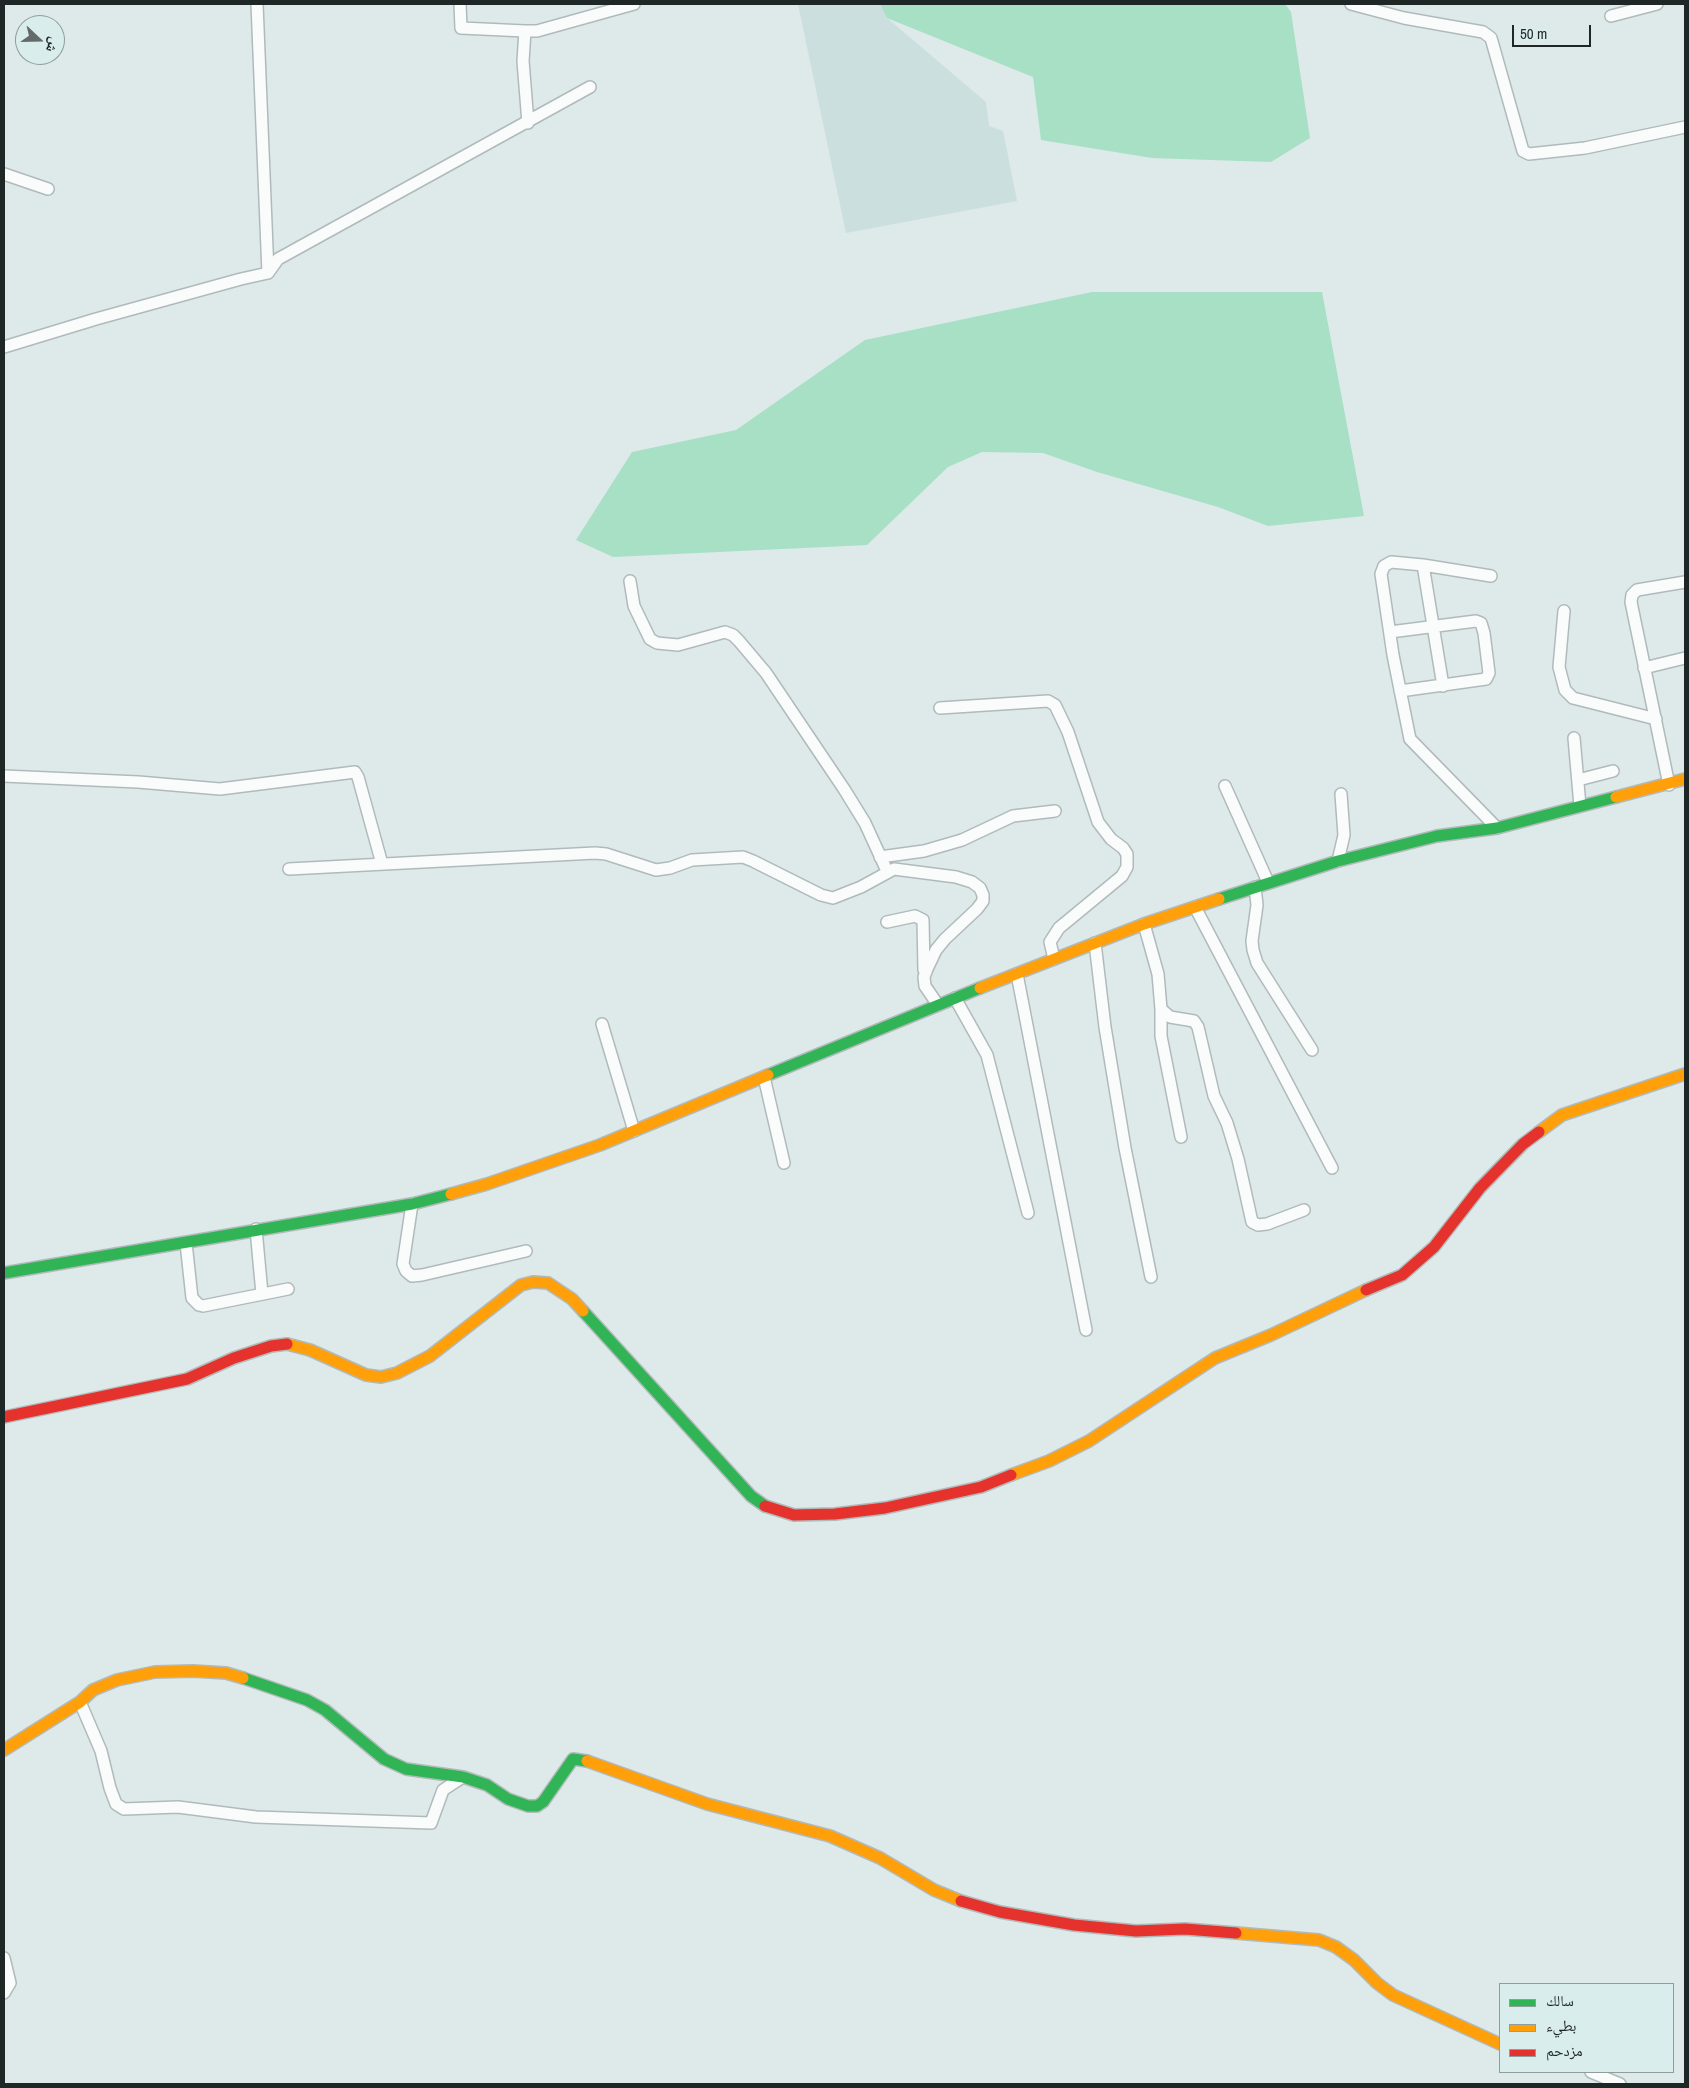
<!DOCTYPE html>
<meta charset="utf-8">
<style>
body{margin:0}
#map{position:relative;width:1689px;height:2088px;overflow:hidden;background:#dee9e9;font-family:"Archivo Narrow","Noto Naskh Arabic",sans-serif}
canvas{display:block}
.frame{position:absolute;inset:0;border:5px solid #1f2626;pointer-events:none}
.legend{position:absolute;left:1499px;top:1983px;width:175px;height:90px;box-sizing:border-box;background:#daeded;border:1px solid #8f9d9d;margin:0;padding:6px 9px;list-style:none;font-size:15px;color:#1f2626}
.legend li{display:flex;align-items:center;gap:10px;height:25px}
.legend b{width:25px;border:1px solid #8f9d9d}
.north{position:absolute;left:15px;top:15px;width:50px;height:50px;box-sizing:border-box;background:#daeded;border:1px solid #8f9d9d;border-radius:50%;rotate:111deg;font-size:14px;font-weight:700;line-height:20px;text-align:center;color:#1f2626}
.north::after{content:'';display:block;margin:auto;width:18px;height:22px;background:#626a6a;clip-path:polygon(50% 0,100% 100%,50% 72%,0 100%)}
.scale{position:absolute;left:1512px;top:25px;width:79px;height:22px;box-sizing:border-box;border:2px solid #1f2626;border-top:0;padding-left:6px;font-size:15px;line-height:18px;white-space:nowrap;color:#1f2626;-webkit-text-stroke:4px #daeded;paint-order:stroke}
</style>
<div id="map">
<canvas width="1689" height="2088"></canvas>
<div class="frame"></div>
<ul class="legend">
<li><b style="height:6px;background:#30b455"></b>سالك</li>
<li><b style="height:6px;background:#ff9f0a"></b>بطيء</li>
<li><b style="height:6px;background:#e5322d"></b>مزدحم</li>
</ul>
<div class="north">ش</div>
<div class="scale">50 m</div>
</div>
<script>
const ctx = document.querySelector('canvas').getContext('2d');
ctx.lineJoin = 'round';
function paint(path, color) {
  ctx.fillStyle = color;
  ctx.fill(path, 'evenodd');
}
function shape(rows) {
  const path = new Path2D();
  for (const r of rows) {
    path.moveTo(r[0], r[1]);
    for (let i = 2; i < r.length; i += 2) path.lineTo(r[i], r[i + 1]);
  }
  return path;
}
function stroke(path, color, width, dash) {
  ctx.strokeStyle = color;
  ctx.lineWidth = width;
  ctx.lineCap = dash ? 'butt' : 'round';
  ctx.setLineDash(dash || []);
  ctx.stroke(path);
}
paint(shape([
 [798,4,880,4,887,18,986,102,989,126,1003,131,1017,201,846,233]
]), '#cbdfdf');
paint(shape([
 [880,4,1285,4,1291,12,1310,138,1271,162,1152,158,1041,140,1033,77,887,18],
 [1092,292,1322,292,1364,516,1268,526,1218,507,1097,472,1043,453,982,452,948,467,867,545,613,557,576,540,632,452,736,430,865,340]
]), '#a7e0c5');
const street = shape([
 [257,4,268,273],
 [460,4,461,28,525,31,537,31,634,4],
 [1351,4,1404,18,1483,32,1491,38,1523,151,1529,154,1585,148,1685,127],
 [1611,16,1657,4],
 [525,31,523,61,528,123],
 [4,174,48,189],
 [4,347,96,319,241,279,268,273,278,259,590,87],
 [1423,565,1443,686],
 [1491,576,1423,565,1391,562,1384,566,1381,574,1393,655,1410,739,1497,828],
 [630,581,634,606,650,639,657,643,678,645,725,632,733,635,739,641,766,673,844,789,865,823,887,871],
 [1564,611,1559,667,1565,690,1573,698,1656,719],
 [1390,632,1476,621,1481,623,1484,633,1489,673,1486,679,1400,691],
 [1644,668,1685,658],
 [940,708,1048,701,1055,705,1068,732,1098,822,1111,839,1123,848,1127,854,1127,867,1122,876,1059,928,1050,942,1054,959],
 [1574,738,1580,806],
 [4,776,138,782,220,789,355,772,358,777,382,864],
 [1578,780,1613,771],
 [1669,785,1631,602,1632,595,1637,590,1685,582],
 [1225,786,1268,882],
 [880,857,924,851,962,840,1013,816,1055,811],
 [1338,861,1344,835,1341,794],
 [289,869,595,853,606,854,656,870,670,868,692,860,743,857,753,861,821,895,833,898,861,887,894,869,956,877,972,882,980,888,983,895,983,901,977,909,945,939,936,950,927,969,924,977,925,986,938,1005],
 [1255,887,1257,905,1252,941,1253,950,1257,963,1312,1050],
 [1195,907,1332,1168],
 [887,922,915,916,923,920,924,970],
 [1144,924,1158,974,1161,1009,1170,1017,1194,1021,1198,1027,1214,1096,1227,1123,1238,1159,1252,1222,1258,1225,1267,1224,1304,1210],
 [1095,943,1105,1027,1125,1148,1151,1277],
 [1017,974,1086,1330],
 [955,998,987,1055,1028,1213],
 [1161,1009,1161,1036,1181,1137],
 [602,1024,634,1131],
 [764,1077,784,1163],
 [412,1204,403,1264,406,1271,412,1276,422,1275,526,1251],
 [256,1229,262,1294],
 [186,1243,192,1298,199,1305,203,1306,288,1289],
 [80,1702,101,1751,110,1788,116,1804,124,1809,178,1807,256,1817,431,1823,443,1790,463,1777],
 [4,1958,10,1983,4,1993],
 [1591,2072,1620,2084]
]);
const fast = shape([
 [1219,899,1338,861,1437,836,1497,828,1616,797],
 [768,1075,980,988],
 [4,1273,412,1204,451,1194],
 [583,1311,751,1496,765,1506],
 [243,1678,307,1700,325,1710,384,1759,406,1769,463,1777,487,1785,508,1799,528,1806,537,1806,543,1802,573,1759,587,1761]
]);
const slow = shape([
 [1616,797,1685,779],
 [980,988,1144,924,1219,899],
 [1539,1132,1562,1115,1685,1074],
 [451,1194,487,1184,600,1145,768,1075],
 [287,1344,310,1350,366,1375,381,1377,397,1373,430,1356,521,1285,533,1282,548,1283,572,1299,583,1311],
 [1011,1475,1049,1461,1089,1441,1215,1358,1271,1335,1366,1290],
 [4,1750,80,1702,93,1690,117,1680,155,1672,193,1671,226,1673,243,1678],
 [587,1761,707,1804,830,1836,880,1858,934,1890,961,1901],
 [1236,1933,1319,1940,1336,1947,1354,1960,1377,1983,1393,1995,1500,2044]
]);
const jam = shape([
 [1366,1290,1402,1275,1434,1247,1480,1188,1523,1144,1539,1132],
 [4,1417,187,1379,234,1358,271,1346,287,1344],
 [765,1506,794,1515,835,1514,885,1508,981,1487,1011,1475],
 [961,1901,1000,1912,1074,1925,1136,1931,1185,1929,1236,1933]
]);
stroke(street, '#b1baba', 14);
stroke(fast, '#b1baba', 14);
stroke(slow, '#b1baba', 14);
stroke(jam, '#b1baba', 14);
stroke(street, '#fafcfc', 11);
stroke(fast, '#30b455', 11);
stroke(slow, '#ff9f0a', 11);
stroke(jam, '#e5322d', 11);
</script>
